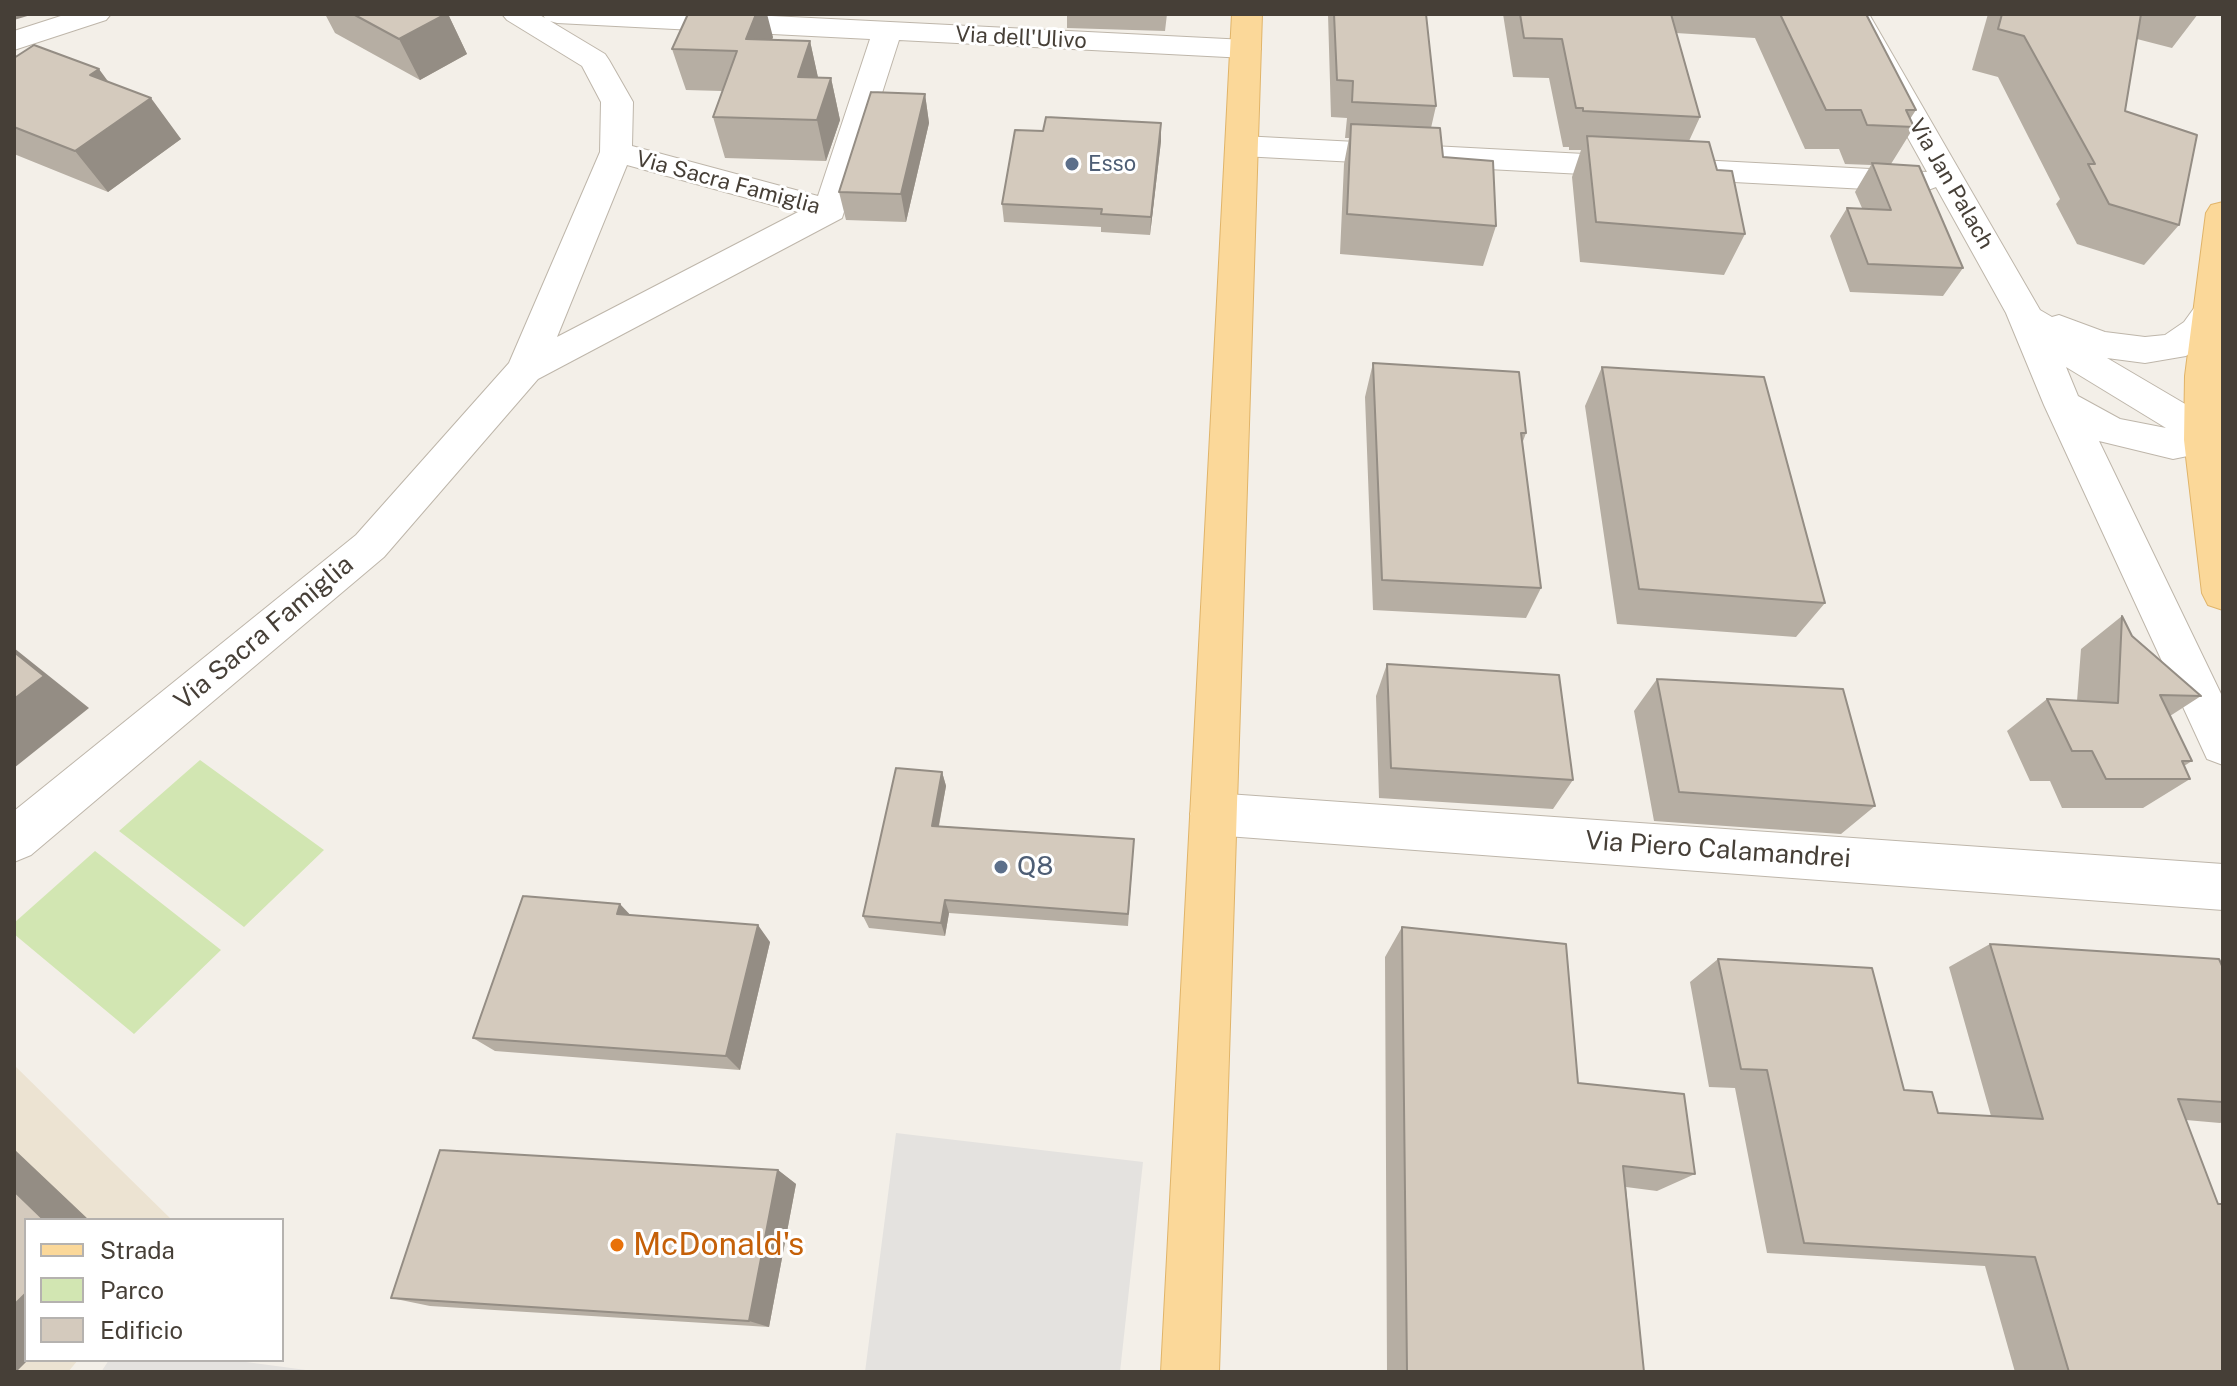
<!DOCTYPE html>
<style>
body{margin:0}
#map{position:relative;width:2237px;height:1386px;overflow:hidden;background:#f3efe8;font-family:"Public Sans",sans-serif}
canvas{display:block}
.frame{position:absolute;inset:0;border:16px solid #463f37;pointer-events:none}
.legend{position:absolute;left:24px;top:1218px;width:260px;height:144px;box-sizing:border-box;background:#fff;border:2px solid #b5b2af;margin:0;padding:10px 14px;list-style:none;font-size:24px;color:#463f37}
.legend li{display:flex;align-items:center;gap:16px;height:40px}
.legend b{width:40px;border:2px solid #b5b2af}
</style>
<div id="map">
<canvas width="2237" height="1386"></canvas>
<div class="frame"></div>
<ul class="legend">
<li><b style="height:10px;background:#fbd899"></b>Strada</li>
<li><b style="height:22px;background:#d2e6b2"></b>Parco</li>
<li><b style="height:22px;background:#d4cabd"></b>Edificio</li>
</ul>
</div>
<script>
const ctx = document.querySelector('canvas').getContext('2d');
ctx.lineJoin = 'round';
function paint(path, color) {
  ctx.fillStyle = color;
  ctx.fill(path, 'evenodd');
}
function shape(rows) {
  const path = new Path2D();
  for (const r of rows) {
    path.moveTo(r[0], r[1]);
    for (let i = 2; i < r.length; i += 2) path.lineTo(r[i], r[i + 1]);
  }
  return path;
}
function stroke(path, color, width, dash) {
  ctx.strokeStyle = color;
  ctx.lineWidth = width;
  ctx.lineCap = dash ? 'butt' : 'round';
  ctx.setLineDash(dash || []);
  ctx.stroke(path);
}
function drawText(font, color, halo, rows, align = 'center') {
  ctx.font = font + ' "Public Sans",sans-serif';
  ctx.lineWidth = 6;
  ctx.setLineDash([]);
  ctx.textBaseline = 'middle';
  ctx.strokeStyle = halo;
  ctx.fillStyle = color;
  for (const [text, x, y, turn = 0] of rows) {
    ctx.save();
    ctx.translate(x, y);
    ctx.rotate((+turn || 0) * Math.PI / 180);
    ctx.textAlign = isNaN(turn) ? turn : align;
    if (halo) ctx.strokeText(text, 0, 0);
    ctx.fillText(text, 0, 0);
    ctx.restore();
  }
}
paint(shape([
 [14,1065,172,1220,26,1220,26,1360,78,1360,68,1372,14,1372]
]), '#ece3d2');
paint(shape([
 [200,760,324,850,244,927,119,831],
 [95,851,221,950,134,1034,14,934,14,923]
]), '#d2e6b2');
paint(shape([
 [896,1133,1143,1162,1120,1372,865,1372],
 [109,1360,231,1360,321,1372,101,1372]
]), '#e4e2df');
const minor = shape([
 [67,14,111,14,106,20,14,50,14,31,67,14],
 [502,14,538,14,545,18,542,14,732,14,1246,40,1257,43,1261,49,1257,55,1246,58,899,40,842,218,538,379,384,557,31,855,14,862,14,811,356,535,509,363,600,152,601,102,582,66,507,20,502,14],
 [550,21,557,23,870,39,818,196,632,146,633,102,609,60,605,54,550,21],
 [627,165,798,212,557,337,627,165],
 [1839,14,1869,14,2040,310,2052,317,2059,315,2105,332,2145,337,2165,335,2184,322,2197,304,2210,300,2223,305,2223,321,2210,340,2186,356,2145,363,2107,358,2192,408,2217,430,2222,440,2217,450,2173,459,2099,441,2223,698,2223,765,2207,759,2044,405,2006,313,1936,187,1923,192,1242,156,1231,153,1226,146,1231,139,1242,136,1927,172,1839,14],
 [2066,367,2166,428,2120,419,2078,396,2066,367],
 [1213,793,2223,864,2223,910,1213,835,1197,829,1190,814,1197,799,1213,793]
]);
const major = shape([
 [1232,14,1262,14,1219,1372,1161,1372,1232,14],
 [2223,202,2222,440,2223,610,2208,605,2202,593,2184,440,2185,376,2206,213,2211,205,2223,202]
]);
stroke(minor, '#beb6aa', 2);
stroke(major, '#e0b469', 2);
paint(minor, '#fff');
paint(major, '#fbd899');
paint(shape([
 [325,14,448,14,467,54,420,80,335,33],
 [1067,14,1167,14,1165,31,1067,28],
 [1328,14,1426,14,1436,106,1431,128,1443,157,1496,226,1483,266,1340,254,1344,164,1349,138,1345,138,1347,118,1331,117],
 [1503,14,1866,14,1916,110,1910,119,1914,127,1891,164,1963,268,1943,296,1850,292,1830,236,1847,208,1862,208,1855,192,1871,165,1845,164,1839,149,1805,149,1755,38,1676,33,1700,117,1689,141,1717,170,1745,234,1724,275,1580,262,1572,177,1581,150,1569,150,1569,147,1563,147,1549,78,1513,77],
 [1988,14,2198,14,2172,48,2137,39,2125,111,2179,225,2144,265,2077,244,2056,204,2060,199,1998,77,1972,70],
 [773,37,772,40,810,41,818,78,831,78,840,120,826,161,725,158,713,117,722,91,686,90,672,49],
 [14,58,109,82,181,139,108,192,14,154],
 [925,94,929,123,906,222,846,220,839,192],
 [1043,131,1161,141,1150,235,1101,232,1101,227,1004,222,1002,204],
 [1373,363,1526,433,1522,444,1541,588,1526,618,1373,610,1365,397],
 [1602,367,1825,603,1796,637,1617,624,1585,406],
 [2122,616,2132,636,2201,696,2170,716,2192,761,2184,766,2190,779,2143,808,2062,808,2050,781,2030,781,2007,731,2047,699,2077,701,2081,649],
 [1387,664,1573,780,1553,809,1379,798,1376,696],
 [1657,679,1875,806,1841,834,1654,821,1634,711],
 [942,772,946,786,939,826,1134,839,1128,926,949,913,945,936,869,928,863,916],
 [631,915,770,942,740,1070,495,1051,473,1038],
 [1402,927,1578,1083,1695,1174,1657,1191,1626,1187,1644,1372,1387,1372,1385,957],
 [1990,944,2223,968,2223,1122,2220,1123,2186,1120,2218,1204,2223,1372,2015,1372,1985,1266,1767,1253,1735,1088,1709,1087,1690,982,1718,959,1938,1113,1991,1116,1949,967],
 [778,1170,796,1184,769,1327,430,1306,391,1298]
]), '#b6aea3');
paint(shape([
 [14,14,34,14,14,20],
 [446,14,448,14,467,54,420,80,399,39],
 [756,14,767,14,773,37,757,80,746,39],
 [810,41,819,82,798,77],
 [99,69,129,110,90,75],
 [831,78,840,120,826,161,817,120],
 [925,94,929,123,906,222,901,194],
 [151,98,181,139,108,192,75,151],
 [1161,123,1161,141,1150,235,1151,217],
 [14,648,89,708,14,768],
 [942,772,946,786,936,840,932,826],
 [945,900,949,913,945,936,941,923],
 [620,904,636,921,617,914],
 [758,925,770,942,740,1070,726,1056],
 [14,1149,89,1220,44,1220,14,1191],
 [778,1170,796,1184,769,1327,749,1321],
 [26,1293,26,1360,28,1360,16,1372,14,1372,14,1305]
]), '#948d84');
const building = shape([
 [353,14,446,14,399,39,353,14],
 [688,14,756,14,746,39,810,41,798,77,831,78,817,120,713,117,737,51,672,49,688,14],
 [1334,14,1426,14,1436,106,1352,102,1353,81,1337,80,1334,14],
 [1520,14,1671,14,1700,117,1583,111,1583,108,1576,108,1562,39,1524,38,1520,14],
 [1780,14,1866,14,1916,110,1906,110,1914,127,1867,125,1861,110,1826,110,1780,14],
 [2002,14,2141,14,2125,111,2197,135,2179,225,2109,204,2088,164,2095,164,2024,36,1998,29,2002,14],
 [34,45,99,69,90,75,151,98,75,151,14,127,14,58,34,45],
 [871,92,925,94,901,194,839,192,871,92],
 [1046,117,1161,123,1151,217,1101,214,1102,209,1002,204,1015,130,1043,131,1046,117],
 [1351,124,1440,128,1443,157,1493,161,1496,226,1347,214,1351,124],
 [1587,136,1709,142,1717,170,1732,171,1745,234,1596,222,1587,136],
 [1872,163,1919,166,1963,268,1868,264,1847,208,1891,210,1872,163],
 [1373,363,1519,372,1526,433,1521,433,1541,588,1382,580,1373,363],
 [1602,367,1764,377,1825,603,1639,589,1602,367],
 [2122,616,2132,636,2201,696,2160,695,2192,761,2182,761,2190,779,2106,779,2092,751,2072,751,2047,699,2118,703,2122,616],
 [14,652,44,676,14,699,14,652],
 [1387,664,1559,675,1573,780,1391,768,1387,664],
 [1657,679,1843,689,1875,806,1679,792,1657,679],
 [896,768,942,772,932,826,1134,839,1128,914,945,900,941,923,863,916,896,768],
 [523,896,620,904,617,914,758,925,726,1056,473,1038,523,896],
 [1402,927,1566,944,1578,1083,1684,1094,1695,1174,1623,1166,1644,1372,1407,1371,1402,927],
 [1990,944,2219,959,2223,968,2223,1102,2178,1099,2218,1204,2223,1204,2223,1372,2069,1372,2035,1257,1804,1243,1767,1070,1741,1069,1718,959,1872,968,1904,1090,1932,1092,1938,1113,2043,1119,1990,944],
 [440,1150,778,1170,749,1321,391,1298,440,1150],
 [14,1191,44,1220,26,1220,26,1293,14,1305,14,1191]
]);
paint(building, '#d4cabd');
stroke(building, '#948d84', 2);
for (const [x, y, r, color] of [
 [1072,164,8,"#5c6f8a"],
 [1001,867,8,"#5c6f8a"],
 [617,1245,8,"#e8710a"]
]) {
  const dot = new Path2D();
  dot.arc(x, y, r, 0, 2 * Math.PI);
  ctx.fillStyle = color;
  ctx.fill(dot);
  stroke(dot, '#fff', 3);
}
drawText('22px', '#463f37', '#fff', [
 ["Via dell'Ulivo",1021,38,3],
 ["Via Sacra Famiglia",728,183,15],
 ["Via Jan Palach",1951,184,60]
]);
drawText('22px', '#4e5e75', '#fff', [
 ["Esso",1088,164]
], 'left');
drawText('26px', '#463f37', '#fff', [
 ["Via Sacra Famiglia",264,633,-40],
 ["Via Piero Calamandrei",1718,850,4]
]);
drawText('26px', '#4e5e75', '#fff', [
 ["Q8",1017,867]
], 'left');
drawText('32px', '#c56008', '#fff', [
 ["McDonald's",633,1245]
], 'left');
</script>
